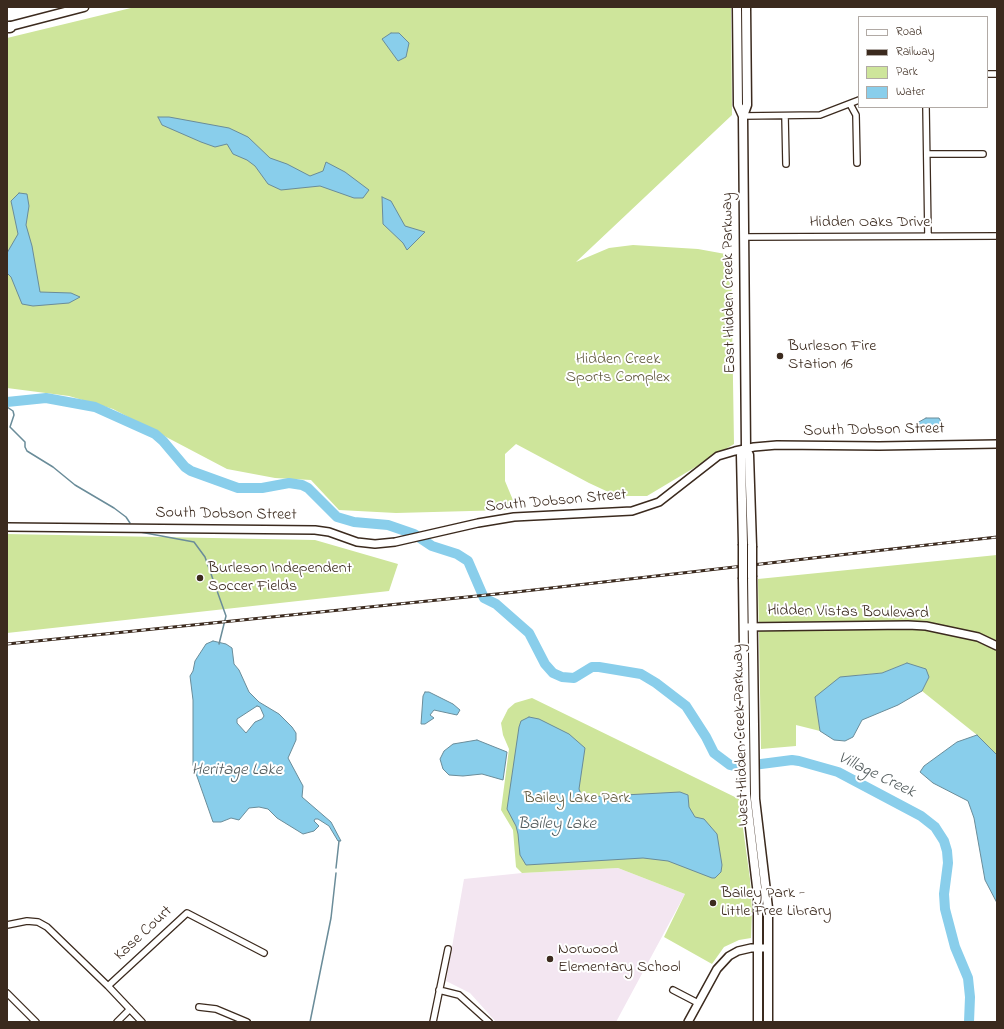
<!DOCTYPE html>
<style>
body{margin:0}
#map{position:relative;width:1004px;height:1029px;overflow:hidden;background:#fff;font-family:"Indie Flower",sans-serif}
canvas{display:block}
.frame{position:absolute;inset:0;border:8px solid #3b2a1e;pointer-events:none}
.legend{position:absolute;left:858px;top:16px;width:130px;height:92px;box-sizing:border-box;background:#fff;border:1px solid #b1aaa5;margin:0;padding:5px 7px;list-style:none;font-size:12px;color:#3b2a1e}
.legend li{display:flex;align-items:center;gap:8px;height:20px}
.legend b{width:20px;border:1px solid #b1aaa5}
</style>
<div id="map">
<canvas width="1004" height="1029"></canvas>
<div class="frame"></div>
<ul class="legend">
<li><b style="height:5px;background:#fff"></b>Road</li>
<li><b style="height:5px;background:#3b2a1e"></b>Railway</li>
<li><b style="height:11px;background:#cee59b"></b>Park</li>
<li><b style="height:11px;background:#89ceeb"></b>Water</li>
</ul>
</div>
<script>
const ctx = document.querySelector('canvas').getContext('2d');
ctx.lineJoin = 'round';
function paint(path, color) {
  ctx.fillStyle = color;
  ctx.fill(path, 'evenodd');
}
function shape(rows) {
  const path = new Path2D();
  for (const r of rows) {
    path.moveTo(r[0], r[1]);
    for (let i = 2; i < r.length; i += 2) path.lineTo(r[i], r[i + 1]);
  }
  return path;
}
function stroke(path, color, width, dash) {
  ctx.strokeStyle = color;
  ctx.lineWidth = width;
  ctx.lineCap = dash ? 'butt' : 'round';
  ctx.setLineDash(dash || []);
  ctx.stroke(path);
}
function drawText(font, color, halo, rows, align = 'center') {
  ctx.font = font + ' "Indie Flower",sans-serif';
  ctx.lineWidth = 4;
  ctx.setLineDash([]);
  ctx.textBaseline = 'middle';
  ctx.strokeStyle = halo;
  ctx.fillStyle = color;
  for (const [text, x, y, turn = 0] of rows) {
    ctx.save();
    ctx.translate(x, y);
    ctx.rotate((+turn || 0) * Math.PI / 180);
    ctx.textAlign = isNaN(turn) ? turn : align;
    if (halo) ctx.strokeText(text, 0, 0);
    ctx.fillText(text, 0, 0);
    ctx.restore();
  }
}
paint(shape([
 [618,868,685,894,616,1022,496,1022,470,993,446,981,464,879,522,873]
]), '#f3e6f1');
paint(shape([
 [135,7,731,7,732,115,576,262,609,248,633,245,698,249,731,255,734,444,647,496,617,496,589,483,516,444,505,454,505,481,515,505,508,510,396,513,339,510,311,480,275,478,227,469,113,409,69,396,7,388,7,38],
 [7,534,315,540,398,564,389,591,7,633],
 [997,555,997,755,977,735,922,691,929,677,907,663,882,673,858,675,815,698,820,731,796,725,796,746,761,749,758,579],
 [532,698,739,799,750,879,752,911,751,938,739,940,724,947,712,964,664,937,685,894,618,868,522,873,516,867,513,830,501,810,509,749,503,735,501,723,508,709,515,703]
]), '#cee59b');
const water = shape([
 [391,33,399,33,409,43,406,57,398,61,382,39,391,33],
 [158,117,169,117,229,128,248,137,270,158,287,164,310,176,323,171,326,162,345,172,369,190,363,198,354,198,320,186,281,190,268,184,255,166,247,160,233,154,227,144,215,147,201,142,162,125,158,117],
 [19,193,27,194,29,206,26,225,32,246,40,292,71,293,80,297,69,303,33,306,22,304,11,277,7,273,7,253,18,234,11,201,19,193],
 [382,197,391,201,405,226,425,232,407,250,403,243,383,224,382,197],
 [926,418,939,418,943,425,940,429,928,428,917,423,926,418],
 [213,641,226,644,232,648,234,664,239,670,249,692,259,702,279,714,292,727,296,733,296,740,288,758,303,786,302,797,331,822,341,841,338,841,329,826,318,819,315,819,314,821,319,826,314,831,303,834,277,818,268,809,259,807,249,808,239,820,231,818,221,822,213,822,193,765,193,700,190,676,193,671,195,661,206,644,213,641],
 [257,706,260,707,264,716,262,719,255,722,246,733,237,723,237,719,257,706],
 [907,663,926,669,929,677,922,691,898,705,862,720,853,737,845,741,834,740,820,731,815,697,840,677,882,673,907,663],
 [425,692,429,692,453,704,460,710,457,715,434,710,430,715,434,718,425,724,421,724,423,696,425,692],
 [529,717,539,719,569,734,585,748,579,789,581,794,587,797,680,792,688,795,689,807,695,817,704,819,717,834,722,865,721,872,715,878,712,878,668,861,643,858,526,865,520,855,518,834,516,826,507,809,519,727,521,721,529,717],
 [977,735,997,755,997,903,985,880,974,818,968,801,933,783,920,772,924,766,957,742,977,735],
 [477,740,507,752,503,780,482,774,463,776,449,775,443,769,440,759,444,751,453,744,477,740]
]);
paint(water, '#89ceeb');
stroke(water, '#6a8c99', 1);
stroke(shape([
 [7,407,13,411,14,415,10,427,25,442,25,447,27,451,53,467,75,485,114,508,126,517,130,523],
 [140,532,194,542,205,557,226,616,219,644],
 [336,868,339,841],
 [310,1022,331,918,336,873]
]), '#6a8c99', 1.5);
stroke(shape([
 [7,402,46,398,95,407,155,434,163,441,185,467,191,471,238,488,262,488,289,483,302,485,308,488,337,517,354,522,388,525,414,534,432,546,457,554,468,561,484,598,496,604,529,633,545,664,553,673,562,677,574,678,592,667,599,667,641,674,656,683,686,706,706,737,714,753,730,765,738,767,792,760,799,761,838,772,921,816,935,827,944,841,947,851,948,863,944,894,945,909,955,947,968,978,970,997,969,1022]
]), '#89ceeb', 10);
const minor = shape([
 [987,74,997,74],
 [850,104,856,115,857,163],
 [926,107,928,236],
 [743,116,820,115,859,100],
 [785,116,786,164],
 [927,154,983,154],
 [744,237,997,236],
 [7,925,27,921,38,922,47,927,108,986,142,1022],
 [108,986,187,913,264,953],
 [439,990,459,995,489,1022],
 [673,990,698,1003],
 [7,993,36,1022],
 [199,1007,216,1009,247,1022],
 [117,1022,130,1009],
 [433,1022,448,949]
]);
const tertiary = shape([
 [7,527,315,530,329,532,357,542,375,544,395,542,478,523,514,517,632,511,659,502,718,456,735,451,754,447,777,445,879,446,997,444],
 [744,627,908,625,926,626,978,637,997,646],
 [688,1022,717,969,729,956,738,951,751,948,768,948]
]);
const secondary = shape([
 [737,7,738,105,743,116],
 [746,7,747,105,743,116,746,449,749,455,752,546],
 [7,27,84,7],
 [743,544,741,455,746,449],
 [752,577,755,799,768,908,768,1022],
 [743,579,746,794,758,895,758,1022]
]);
const motorway = shape([
 [7,27,10,27]
]);
stroke(minor, '#3b2a1e', 8);
stroke(tertiary, '#3b2a1e', 10);
stroke(secondary, '#3b2a1e', 11);
stroke(motorway, '#3b2a1e', 13);
stroke(minor, '#fff', 5.5);
stroke(tertiary, '#fff', 7);
stroke(secondary, '#fff', 8);
stroke(motorway, '#fff', 10);
const rail = shape([
 [7,644,516,592,997,537]
]);
stroke(rail, '#3b2a1e', 3);
stroke(rail, '#fff', 1.5, [4.5]);
const secondaryBridge = shape([
 [743,544,743,579],
 [752,546,752,577]
]);
stroke(secondaryBridge, '#3b2a1e', 11, []);
stroke(secondaryBridge, '#fff', 8);
for (const [x, y, r, color] of [
 [780,356,4,"#3b2a1e"],
 [200,578,4,"#3b2a1e"],
 [713,903,4,"#3b2a1e"],
 [550,959,4,"#3b2a1e"]
]) {
  const dot = new Path2D();
  dot.arc(x, y, r, 0, 2 * Math.PI);
  ctx.fillStyle = color;
  ctx.fill(dot);
  stroke(dot, '#fff', 1.5);
}
drawText('16px', '#3b2a1e', '#fff', [
 ["Hidden Oaks Drive",870,223],
 ["East Hidden Creek Parkway",730,283,-91],
 ["South Dobson Street",874,431,-1],
 ["South Dobson Street",556,502,-5],
 ["South Dobson Street",226,515,1],
 ["Hidden Vistas Boulevard",848,613,1],
 ["West Hidden Creek Parkway",742,735,-92],
 ["Kase Court",144,934,-43]
]);
drawText('16px', '#3b2a1e', '#fff', [
 ["Burleson Fire",788,347],
 ["Station 16",788,365],
 ["Burleson Independent",208,569],
 ["Soccer Fields",208,587],
 ["Bailey Park -",721,894],
 ["Little Free Library",721,912],
 ["Norwood",558,950],
 ["Elementary School",558,968]
], 'left');
drawText('16px', '#60593d', '#fff', [
 ["Hidden Creek",618,360],
 ["Sports Complex",618,378],
 ["Bailey Lake Park",577,799]
]);
drawText('italic 17px', '#525b5c', '#fff', [
 ["Heritage Lake",237,771],
 ["Village Creek",876,776,26],
 ["Bailey Lake",557,825]
]);
</script>
